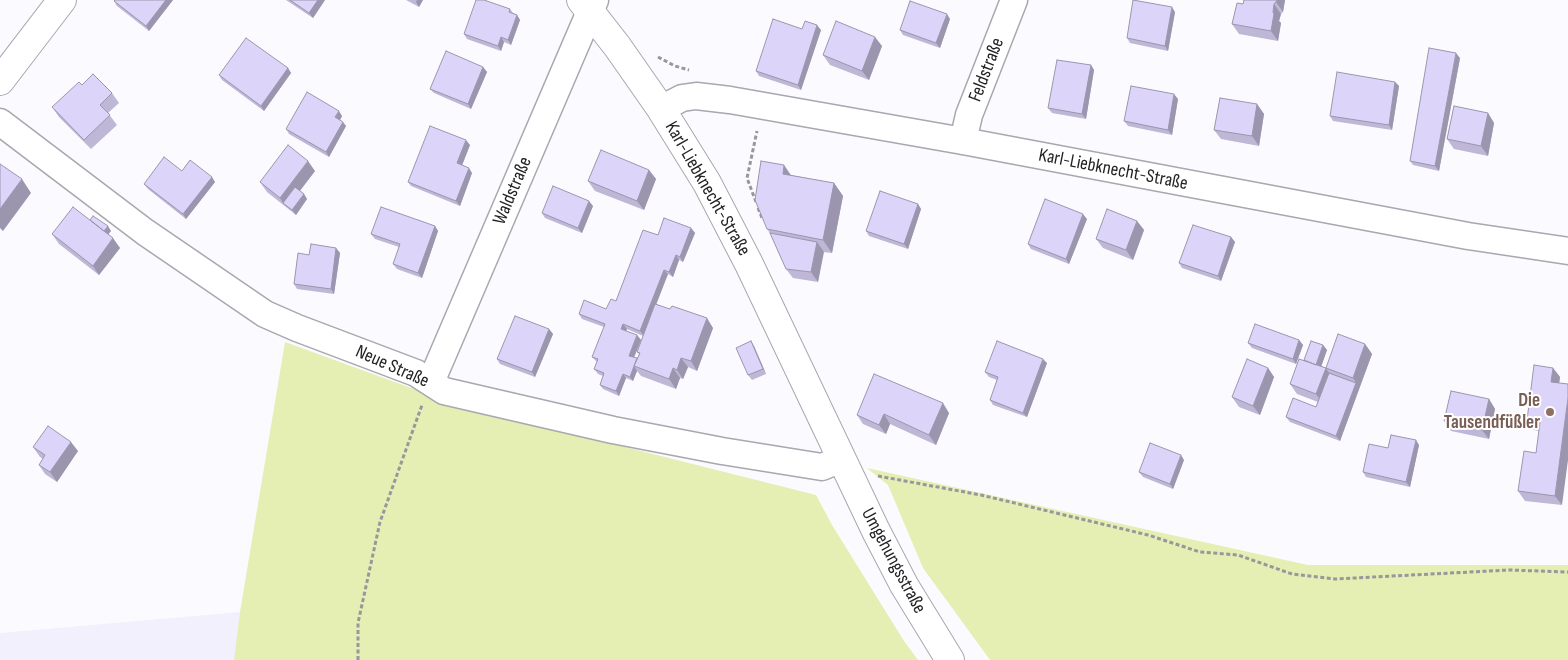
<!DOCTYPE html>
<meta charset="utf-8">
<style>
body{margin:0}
canvas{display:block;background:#fbfaff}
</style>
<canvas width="1568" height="660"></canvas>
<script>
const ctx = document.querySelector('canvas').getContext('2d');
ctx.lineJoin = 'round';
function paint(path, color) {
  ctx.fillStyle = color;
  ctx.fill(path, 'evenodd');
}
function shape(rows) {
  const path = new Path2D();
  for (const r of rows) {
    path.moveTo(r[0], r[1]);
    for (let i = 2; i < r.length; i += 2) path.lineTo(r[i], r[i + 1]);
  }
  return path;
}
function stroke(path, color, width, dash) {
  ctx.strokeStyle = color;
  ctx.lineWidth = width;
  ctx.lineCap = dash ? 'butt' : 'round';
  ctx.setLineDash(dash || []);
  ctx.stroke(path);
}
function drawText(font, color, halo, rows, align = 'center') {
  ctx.font = font + ' "Sofia Sans Condensed",sans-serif';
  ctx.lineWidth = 4;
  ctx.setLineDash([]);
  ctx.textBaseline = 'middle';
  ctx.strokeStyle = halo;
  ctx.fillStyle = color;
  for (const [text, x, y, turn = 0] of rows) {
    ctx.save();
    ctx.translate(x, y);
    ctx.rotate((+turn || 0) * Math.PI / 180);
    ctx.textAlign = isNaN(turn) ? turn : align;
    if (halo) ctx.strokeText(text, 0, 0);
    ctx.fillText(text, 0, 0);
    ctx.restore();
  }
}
paint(shape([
 [240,612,234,660,0,660,0,633]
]), '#f3f0fd');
paint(shape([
 [285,342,458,405,816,495,832,525,904,641,918,660,234,660,240,612],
 [867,468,1308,565,1568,565,1568,660,990,660,923,568,888,485]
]), '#e5eeb3');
const minor = shape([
 [661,109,682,98,696,96,730,100,963,141,1468,236,1568,251],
 [0,122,145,232,265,314,297,328,416,373,444,391,613,430,722,451,822,467,841,459],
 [963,141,969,115,1014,0],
 [431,382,595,0]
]);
const secondary = shape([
 [581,0,617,46,661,109,707,183,749,264,876,531,904,585,950,660],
 [0,81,62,0]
]);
stroke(minor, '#a9a7af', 29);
stroke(secondary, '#a9a7af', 30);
stroke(shape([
 [658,57,675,66,689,70],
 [756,202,747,178,757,131],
 [758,208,762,218,765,218],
 [878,476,981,495,1148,535,1200,552,1238,555,1292,574,1335,579,1509,570,1568,572],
 [358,660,358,623,380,522,422,405]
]), '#98979c', 3, [4, 2.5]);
stroke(minor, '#fff', 26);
stroke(secondary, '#fff', 28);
paint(shape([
 [115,0,173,0,149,31,117,6,114,1],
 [286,0,325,0,313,18],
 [406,0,423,0,419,7],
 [1285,0,1283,12,1281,14,1279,21,1281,23,1278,41,1239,34,1232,24,1243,4],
 [510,9,513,13,517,15,520,20,511,45,504,42,501,51,467,39,464,34],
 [1175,12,1168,51,1130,43,1127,38],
 [950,19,940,48,903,35,900,30],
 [802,29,821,30,801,90,759,76,756,71],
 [882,46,869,80,830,65,823,55],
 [1460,58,1439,171,1413,165,1410,161],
 [1091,65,1094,70,1086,119,1052,113,1048,108],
 [483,67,487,72,471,109,434,93,430,89],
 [288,68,291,73,264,111,222,80,219,75],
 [1395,82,1399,86,1392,130,1333,121,1330,116],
 [82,85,112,93,119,103,108,113,117,125,91,149,59,117,52,107],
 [1178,99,1172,135,1128,126,1124,121],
 [1257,104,1264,114,1259,146,1221,139,1214,130],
 [1488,113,1494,123,1488,156,1454,149,1447,139],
 [342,116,340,120,346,126,329,157,289,134,286,129],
 [470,145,462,165,472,173,460,206,411,186,408,182],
 [784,165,791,175,834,183,843,196,832,253,823,252,818,282,793,278,786,269,770,233,767,229],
 [649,170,656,179,644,210,595,191,588,181],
 [182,171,215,182,186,219,148,189,144,184],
 [315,171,300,191,304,194,307,199,296,215,267,192,260,182],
 [918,204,921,209,908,249,869,236,866,231],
 [593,206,582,233,545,218,542,213],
 [1087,219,1069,264,1031,249,1028,244],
 [90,220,111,231,108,234,120,248,99,275,59,244,52,234],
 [1137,221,1144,230,1133,260,1103,248,1096,239],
 [435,226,438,231,422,278,397,269,393,264,399,247,375,239,371,234],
 [691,228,695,233,683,262,679,260,673,277,668,274,656,304,713,328,697,371,688,367,683,379,680,378,676,389,641,376,637,371,633,381,626,378,619,396,603,389,600,385,603,376,598,374,594,369,597,362,592,357,604,327,582,319,579,314,606,309,616,301,658,235],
 [627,329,643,336,637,352,639,354,637,359,634,357,641,340,637,335,626,331],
 [1231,237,1235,242,1221,281,1182,268,1179,263],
 [336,248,340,253,334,294,297,289,294,284,309,255],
 [549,329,553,334,535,377,500,364,497,359],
 [1299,340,1303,345,1296,364,1252,348,1248,343],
 [751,341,754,346,766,374,752,380,748,375],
 [1365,344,1372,354,1340,441,1290,422,1286,417,1316,407,1318,402,1297,394,1290,384,1304,360,1323,345,1327,350,1321,366,1326,368],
 [1047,363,1027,417,993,405,990,400,997,380,989,377,985,372],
 [1268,368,1274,377,1260,415,1239,407,1232,397],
 [1553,368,1560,377,1559,383,1562,505,1525,501,1518,491,1536,453,1539,431,1534,430,1527,420],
 [1489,399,1495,409,1489,439,1451,431,1444,421],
 [949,413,936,445,890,424,886,434,863,424,857,415],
 [1419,445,1410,487,1366,477,1363,472,1388,448],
 [33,447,78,451,57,482,45,474,39,465,43,459,40,457],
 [1184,460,1173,489,1143,477,1139,472]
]), '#beb7d6');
paint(shape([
 [166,0,173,0,149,31,146,26],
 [318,0,325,0,313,18,309,13],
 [417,0,423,0,419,7,416,2],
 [1277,0,1285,0,1283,12,1276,2],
 [1274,4,1281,14,1279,21,1281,23,1278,41,1271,31],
 [1172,7,1175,12,1168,51,1165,46],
 [947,14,950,19,940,48,936,43],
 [517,15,520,20,511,45,508,40],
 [817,25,821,30,801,90,798,85],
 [501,37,504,42,501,51,498,46],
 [875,37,882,46,869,80,862,71],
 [1456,53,1460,58,1439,171,1435,166],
 [1091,65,1094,70,1086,119,1082,114],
 [483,67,487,72,471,109,468,104],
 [288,68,291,73,264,111,261,106],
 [1395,82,1399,86,1392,130,1389,125],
 [1174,94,1178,99,1172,135,1168,130],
 [1257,104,1264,114,1259,146,1252,136],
 [339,111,342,116,339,122,335,117],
 [1488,113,1494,123,1488,156,1481,146],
 [343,122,346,126,329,157,326,152],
 [466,140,470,145,461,168,457,163],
 [308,161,315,171,288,206,283,203,280,198],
 [784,165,793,179,783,174],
 [469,168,472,173,460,206,456,201],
 [649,170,656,179,644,210,637,201],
 [212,177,215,182,186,219,183,214],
 [22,179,31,193,3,231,0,228,0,209],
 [834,183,843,196,832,253,823,240],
 [304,194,307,199,296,215,292,210],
 [589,201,593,206,582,233,578,228],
 [918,204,921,209,908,249,904,244],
 [1083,214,1087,219,1069,264,1066,259],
 [1137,221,1144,230,1133,260,1126,250],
 [108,226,111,231,106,237,103,232],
 [435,226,438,231,422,278,418,273],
 [691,228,695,233,683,262,680,257],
 [1231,237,1235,242,1221,281,1218,276],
 [113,238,120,248,99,275,93,266],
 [817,242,824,252,818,282,811,272],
 [336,248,340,253,334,294,331,289],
 [676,255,679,260,673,277,669,272],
 [664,270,668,274,644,336,640,331],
 [707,318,713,328,697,371,691,361],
 [623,324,627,329,625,334,621,329],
 [549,329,553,334,535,377,532,372],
 [637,335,641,340,633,360,629,356],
 [1299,340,1303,345,1296,364,1293,359],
 [751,341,754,346,766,374,763,369],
 [1365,344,1372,354,1340,441,1336,436,1356,383,1353,378],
 [1323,345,1327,350,1319,373,1315,368],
 [637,358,634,366,637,371,633,381,630,377],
 [681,358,688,367,683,379,677,370],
 [1043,359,1047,363,1027,417,1023,413],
 [673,368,680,378,676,389,669,379],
 [1268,368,1274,377,1260,415,1253,406],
 [1326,368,1332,378,1323,404,1316,394],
 [1553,368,1560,377,1558,392,1551,382],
 [623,374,626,378,619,396,616,391],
 [1568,398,1568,460,1562,505,1555,496],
 [1489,399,1495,409,1489,439,1482,430],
 [943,403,949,413,936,445,929,435],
 [884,414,890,424,886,434,879,425],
 [1416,440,1419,445,1410,487,1406,482],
 [71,442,78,451,57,482,50,472],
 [1181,455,1184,460,1173,489,1170,484]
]), '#9b95ae');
const building = shape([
 [115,0,166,0,146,26,114,1,115,0],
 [290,0,318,0,309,13,290,0],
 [476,0,484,0,510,9,509,12,517,15,508,40,501,37,498,46,464,34,476,0],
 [1133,0,1172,7,1165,46,1127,38,1133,0],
 [1244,0,1277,0,1276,2,1274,4,1273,12,1274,14,1271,31,1232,24,1237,3,1243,4,1244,0],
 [910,1,947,14,936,43,900,30,910,1],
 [773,19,802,29,805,21,817,25,798,85,756,71,773,19],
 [836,21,875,37,862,71,823,55,836,21],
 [246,38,288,68,261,106,219,75,246,38],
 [1429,48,1456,53,1435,166,1410,161,1429,48],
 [446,51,483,67,468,104,430,89,446,51],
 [1057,60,1091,65,1082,114,1048,108,1057,60],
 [1337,72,1395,82,1389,125,1330,116,1337,72],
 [93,74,112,93,100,105,110,115,84,140,52,107,79,82,82,85,93,74],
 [1131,86,1174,94,1168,130,1124,121,1131,86],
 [307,92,339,111,335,117,343,122,326,152,286,129,307,92],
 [1220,98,1257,104,1252,136,1214,130,1220,98],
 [1454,106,1488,113,1481,146,1447,139,1454,106],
 [430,126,466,140,457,163,469,168,456,201,408,182,430,126],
 [288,145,308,161,280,198,260,182,288,145],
 [601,150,649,170,637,201,588,181,601,150],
 [164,157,182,171,190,160,212,177,183,214,144,184,164,157],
 [761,161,784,165,783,174,834,183,823,240,767,229,755,200,761,161],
 [0,164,22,179,0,209,0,164],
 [553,186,589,201,578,228,542,213,553,186],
 [295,187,304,194,292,210,283,203,295,187],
 [880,191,918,204,904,244,866,231,880,191],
 [1045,199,1083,214,1066,259,1028,244,1045,199],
 [73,207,113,238,93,266,52,234,73,207],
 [381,207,435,226,418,273,393,264,400,244,371,234,381,207],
 [1107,209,1137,221,1126,250,1096,239,1107,209],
 [93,216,108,226,104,231,90,220,93,216],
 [664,218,691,228,680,257,676,255,669,272,664,270,640,331,623,324,621,329,637,335,629,356,637,358,630,377,623,374,616,391,600,385,604,373,594,369,598,359,592,357,605,324,579,314,584,300,606,309,611,299,616,301,643,230,658,235,664,218],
 [1193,225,1231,237,1218,276,1179,263,1193,225],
 [770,233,817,242,811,272,786,269,770,233],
 [311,244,336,248,331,289,294,284,298,253,309,255,311,244],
 [655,304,670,309,672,306,707,318,691,361,681,358,677,370,673,368,669,379,634,366,640,353,637,352,655,304],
 [515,316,549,329,532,372,497,359,515,316],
 [1255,324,1299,340,1293,359,1248,343,1255,324],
 [1338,334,1365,344,1353,378,1326,368,1338,334],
 [751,341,763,369,748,375,736,348,751,341],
 [997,341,1043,359,1023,413,990,400,998,377,985,372,997,341],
 [1311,341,1323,345,1316,365,1304,360,1311,341],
 [1247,359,1268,368,1253,406,1232,397,1247,359],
 [1299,359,1326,368,1316,394,1290,384,1299,359],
 [1534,365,1553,368,1551,382,1568,384,1568,398,1555,496,1518,491,1524,451,1536,453,1540,422,1527,420,1534,365],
 [1329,373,1356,383,1336,436,1286,417,1293,398,1316,407,1329,373],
 [874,374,943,403,929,435,884,414,879,425,857,415,874,374],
 [1451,391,1489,399,1482,430,1444,421,1451,391],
 [48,426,71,442,50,472,39,465,45,455,33,447,48,426],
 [1391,435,1416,440,1406,482,1363,472,1369,444,1388,448,1391,435],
 [1150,443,1181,455,1170,484,1139,472,1150,443]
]);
paint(building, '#ddd5f9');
stroke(building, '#9b95ae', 1);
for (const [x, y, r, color] of [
 [1550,412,5,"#8d6e63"]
]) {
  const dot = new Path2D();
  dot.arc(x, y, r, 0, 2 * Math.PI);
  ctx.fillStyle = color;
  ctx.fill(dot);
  stroke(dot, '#fff', 2);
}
drawText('19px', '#232225', '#fff', [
 ["Feldstraße",987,70,-69],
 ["Karl-Liebknecht-Straße",1113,170,11],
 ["Karl-Liebknecht-Straße",707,189,60],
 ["Waldstraße",513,191,-67],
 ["Neue Straße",392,367,24],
 ["Umgehungsstraße",893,561,62]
]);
drawText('bold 19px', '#785e54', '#fff', [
 ["Die",1540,401],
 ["Tausendfüßler",1540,423]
], 'right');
</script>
